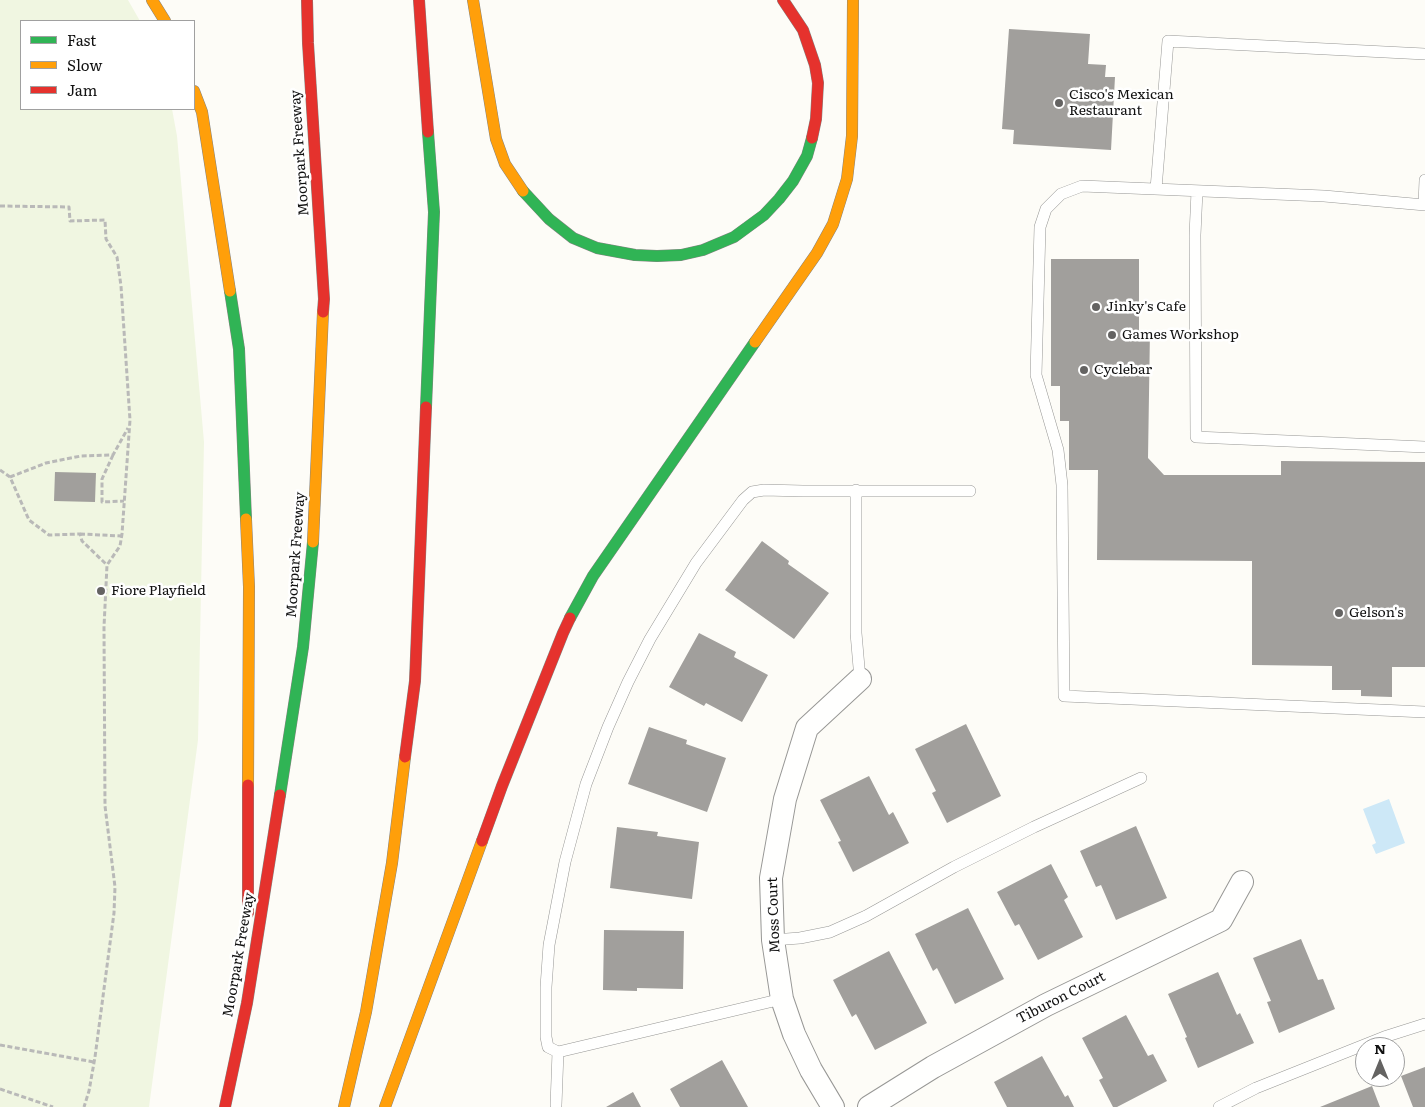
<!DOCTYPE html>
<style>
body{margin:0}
#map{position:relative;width:1425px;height:1107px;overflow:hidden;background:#fdfcf7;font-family:Literata,serif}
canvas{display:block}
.legend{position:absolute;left:20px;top:20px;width:175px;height:90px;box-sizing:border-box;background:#fff;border:1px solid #a0a0a0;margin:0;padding:6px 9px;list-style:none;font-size:15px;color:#111}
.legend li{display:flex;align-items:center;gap:10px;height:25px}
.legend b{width:25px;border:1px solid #a0a0a0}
.north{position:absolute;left:1355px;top:1037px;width:50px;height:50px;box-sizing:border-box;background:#fff;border:1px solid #a0a0a0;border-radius:50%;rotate:0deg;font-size:14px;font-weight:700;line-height:20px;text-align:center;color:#111}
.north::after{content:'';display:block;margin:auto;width:18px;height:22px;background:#646362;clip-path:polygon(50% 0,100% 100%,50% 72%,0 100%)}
</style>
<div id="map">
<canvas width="1425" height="1107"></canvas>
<ul class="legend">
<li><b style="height:6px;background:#30b455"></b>Fast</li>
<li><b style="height:6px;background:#ff9f0a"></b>Slow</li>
<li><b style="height:6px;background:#e5322d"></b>Jam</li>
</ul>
<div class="north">N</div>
</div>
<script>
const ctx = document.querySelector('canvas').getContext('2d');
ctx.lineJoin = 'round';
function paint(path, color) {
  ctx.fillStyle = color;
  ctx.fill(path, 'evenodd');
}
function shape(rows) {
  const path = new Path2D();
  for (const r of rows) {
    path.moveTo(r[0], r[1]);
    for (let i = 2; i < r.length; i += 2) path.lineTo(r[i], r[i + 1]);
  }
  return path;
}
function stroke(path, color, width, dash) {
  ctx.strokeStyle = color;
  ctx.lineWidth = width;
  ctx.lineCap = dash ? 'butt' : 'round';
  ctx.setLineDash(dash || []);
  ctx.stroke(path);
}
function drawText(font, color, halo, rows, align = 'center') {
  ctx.font = font + ' Literata,serif';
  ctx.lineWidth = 5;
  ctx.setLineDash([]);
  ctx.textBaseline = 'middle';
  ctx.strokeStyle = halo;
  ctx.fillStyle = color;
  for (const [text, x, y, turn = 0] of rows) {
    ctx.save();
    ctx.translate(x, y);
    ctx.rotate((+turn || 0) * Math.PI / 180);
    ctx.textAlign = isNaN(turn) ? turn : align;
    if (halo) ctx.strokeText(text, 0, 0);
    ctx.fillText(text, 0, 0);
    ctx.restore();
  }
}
paint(shape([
 [0,0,128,0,140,21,21,21,21,109,172,109,177,136,204,442,198,740,149,1107,0,1107]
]), '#f0f6e1');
paint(shape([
 [1389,799,1405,843,1376,854,1372,845,1376,843,1363,809]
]), '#cde8f7');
paint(shape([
 [1009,29,1090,34,1088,64,1106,65,1105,77,1115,77,1111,150,1013,144,1014,130,1002,129],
 [1051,259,1139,259,1139,330,1150,330,1148,458,1164,475,1281,475,1281,461,1425,462,1425,667,1392,667,1392,697,1361,696,1361,690,1332,690,1332,666,1252,665,1252,561,1097,560,1098,470,1069,470,1069,421,1060,421,1060,386,1051,386],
 [55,472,96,473,95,502,54,501],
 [762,541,789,561,788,564,829,593,794,639,725,590],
 [699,633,736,652,734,657,768,675,742,722,706,703,704,706,669,687],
 [966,724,1001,796,947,823,932,793,936,791,915,749],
 [649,727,687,740,686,744,726,758,707,812,628,784],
 [869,776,889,815,893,812,909,843,853,872,838,842,841,841,820,800],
 [1136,826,1167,898,1116,920,1101,885,1096,887,1080,851],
 [617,827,658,832,657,836,699,842,692,899,610,888],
 [1051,864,1068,897,1064,900,1083,937,1038,960,1019,924,1015,926,997,892],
 [968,908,1004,979,955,1004,937,968,933,971,915,934],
 [604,930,684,931,683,989,637,988,637,991,603,990],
 [1301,939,1318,980,1323,979,1335,1009,1279,1033,1267,1002,1271,1001,1253,958],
 [889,951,927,1023,875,1050,856,1014,852,1017,833,980],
 [1218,972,1237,1015,1240,1013,1254,1043,1198,1068,1185,1038,1187,1037,1168,994],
 [1126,1015,1148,1056,1153,1054,1167,1081,1117,1107,1113,1107,1099,1080,1103,1078,1082,1038],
 [1042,1056,1065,1097,1068,1095,1074,1107,1007,1107,994,1082],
 [722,1060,748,1107,680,1107,670,1089],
 [1425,1067,1425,1107,1413,1107,1401,1076],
 [1372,1086,1380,1107,1320,1107],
 [633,1092,641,1107,606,1107]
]), '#a19f9c');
const lane = shape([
 [1156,189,1168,41,1425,54],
 [1197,191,1195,235,1196,437,1425,447],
 [1424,204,1425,180],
 [1425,205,1324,196,1082,186,1061,194,1046,209,1040,227,1036,375,1058,450,1062,485,1064,696,1425,712],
 [856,490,856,633,860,679],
 [773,940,800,938,830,932,866,916,954,867,1034,827,1141,778],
 [558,1052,548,1047,546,1037,546,987,549,945,565,862,586,784,608,727,628,682,650,639,696,563,743,500,752,492,764,490,803,491,970,491],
 [556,1105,558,1052,782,999],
 [1219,1107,1256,1088,1384,1037,1425,1024]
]);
const street = shape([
 [833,1107,811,1070,794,1034,782,999,773,940,771,878,785,799,807,728,860,679],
 [869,1107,933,1067,1046,1005,1221,920,1242,882]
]);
const fast = shape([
 [523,191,549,219,573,238,597,248,635,255,657,256,681,255,703,250,734,237,764,215,779,199,793,181,807,156,812,138],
 [230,291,239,349,246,519],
 [426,407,434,212,428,132],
 [570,618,593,576,755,342],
 [280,795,303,647,313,542]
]);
const slow = shape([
 [152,0,165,21],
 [473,0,496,139,505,164,523,191],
 [194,91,202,112,230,291],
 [755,342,817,253,833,224,847,179,852,136,853,0],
 [246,519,249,587,248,785],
 [313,542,323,312],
 [344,1107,366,1012,392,863,405,757],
 [385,1107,482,841]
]);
const jam = shape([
 [307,0,308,43,324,299,323,312],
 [419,0,428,132],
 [783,0,803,30,815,65,818,83,816,119,812,138],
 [405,757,415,681,426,407],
 [482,841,502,786,563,633,570,618],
 [248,913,248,785],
 [225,1107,247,1003,280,795]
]);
stroke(lane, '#979795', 12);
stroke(street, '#979795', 24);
stroke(fast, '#858482', 12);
stroke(slow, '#858482', 12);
stroke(jam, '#858482', 12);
stroke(shape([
 [0,206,69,207,70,221,105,220,106,239,117,257,121,286,130,420,122,534,120,546,107,565,104,627,105,806,115,887,114,913,95,1057,89,1091,84,1107],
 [113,455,102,479,102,502,124,501],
 [0,470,10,477,29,520,49,535,80,534,82,541,107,565],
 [10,477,46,463,81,456,113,455,128,428],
 [80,534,122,536],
 [0,1045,94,1062],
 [0,1089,53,1107]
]), '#b9b9b8', 3, [5, 2.5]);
stroke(lane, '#fffffe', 11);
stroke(street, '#fffffe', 22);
stroke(fast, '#30b455', 11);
stroke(slow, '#ff9f0a', 11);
stroke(jam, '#e5322d', 11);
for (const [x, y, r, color] of [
 [1059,103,5,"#646362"],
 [1096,307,5,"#646362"],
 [1112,335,5,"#646362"],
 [1084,370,5,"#646362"],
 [101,591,5,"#646362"],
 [1339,613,5,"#646362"]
]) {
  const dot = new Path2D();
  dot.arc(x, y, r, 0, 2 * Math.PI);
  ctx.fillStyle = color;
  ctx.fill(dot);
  stroke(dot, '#fff', 2);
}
drawText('14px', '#111', '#fff', [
 ["Cisco's Mexican",1069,95],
 ["Restaurant",1069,111],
 ["Jinky's Cafe",1106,307],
 ["Games Workshop",1122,335],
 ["Cyclebar",1094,370],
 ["Fiore Playfield",111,591],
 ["Gelson's",1349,613]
], 'left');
drawText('14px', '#111', '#fff', [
 ["Moorpark Freeway",300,153,-94],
 ["Moorpark Freeway",296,555,-86],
 ["Moss Court",774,915,-92],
 ["Moorpark Freeway",239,955,-80],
 ["Tiburon Court",1061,998,-27]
]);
</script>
